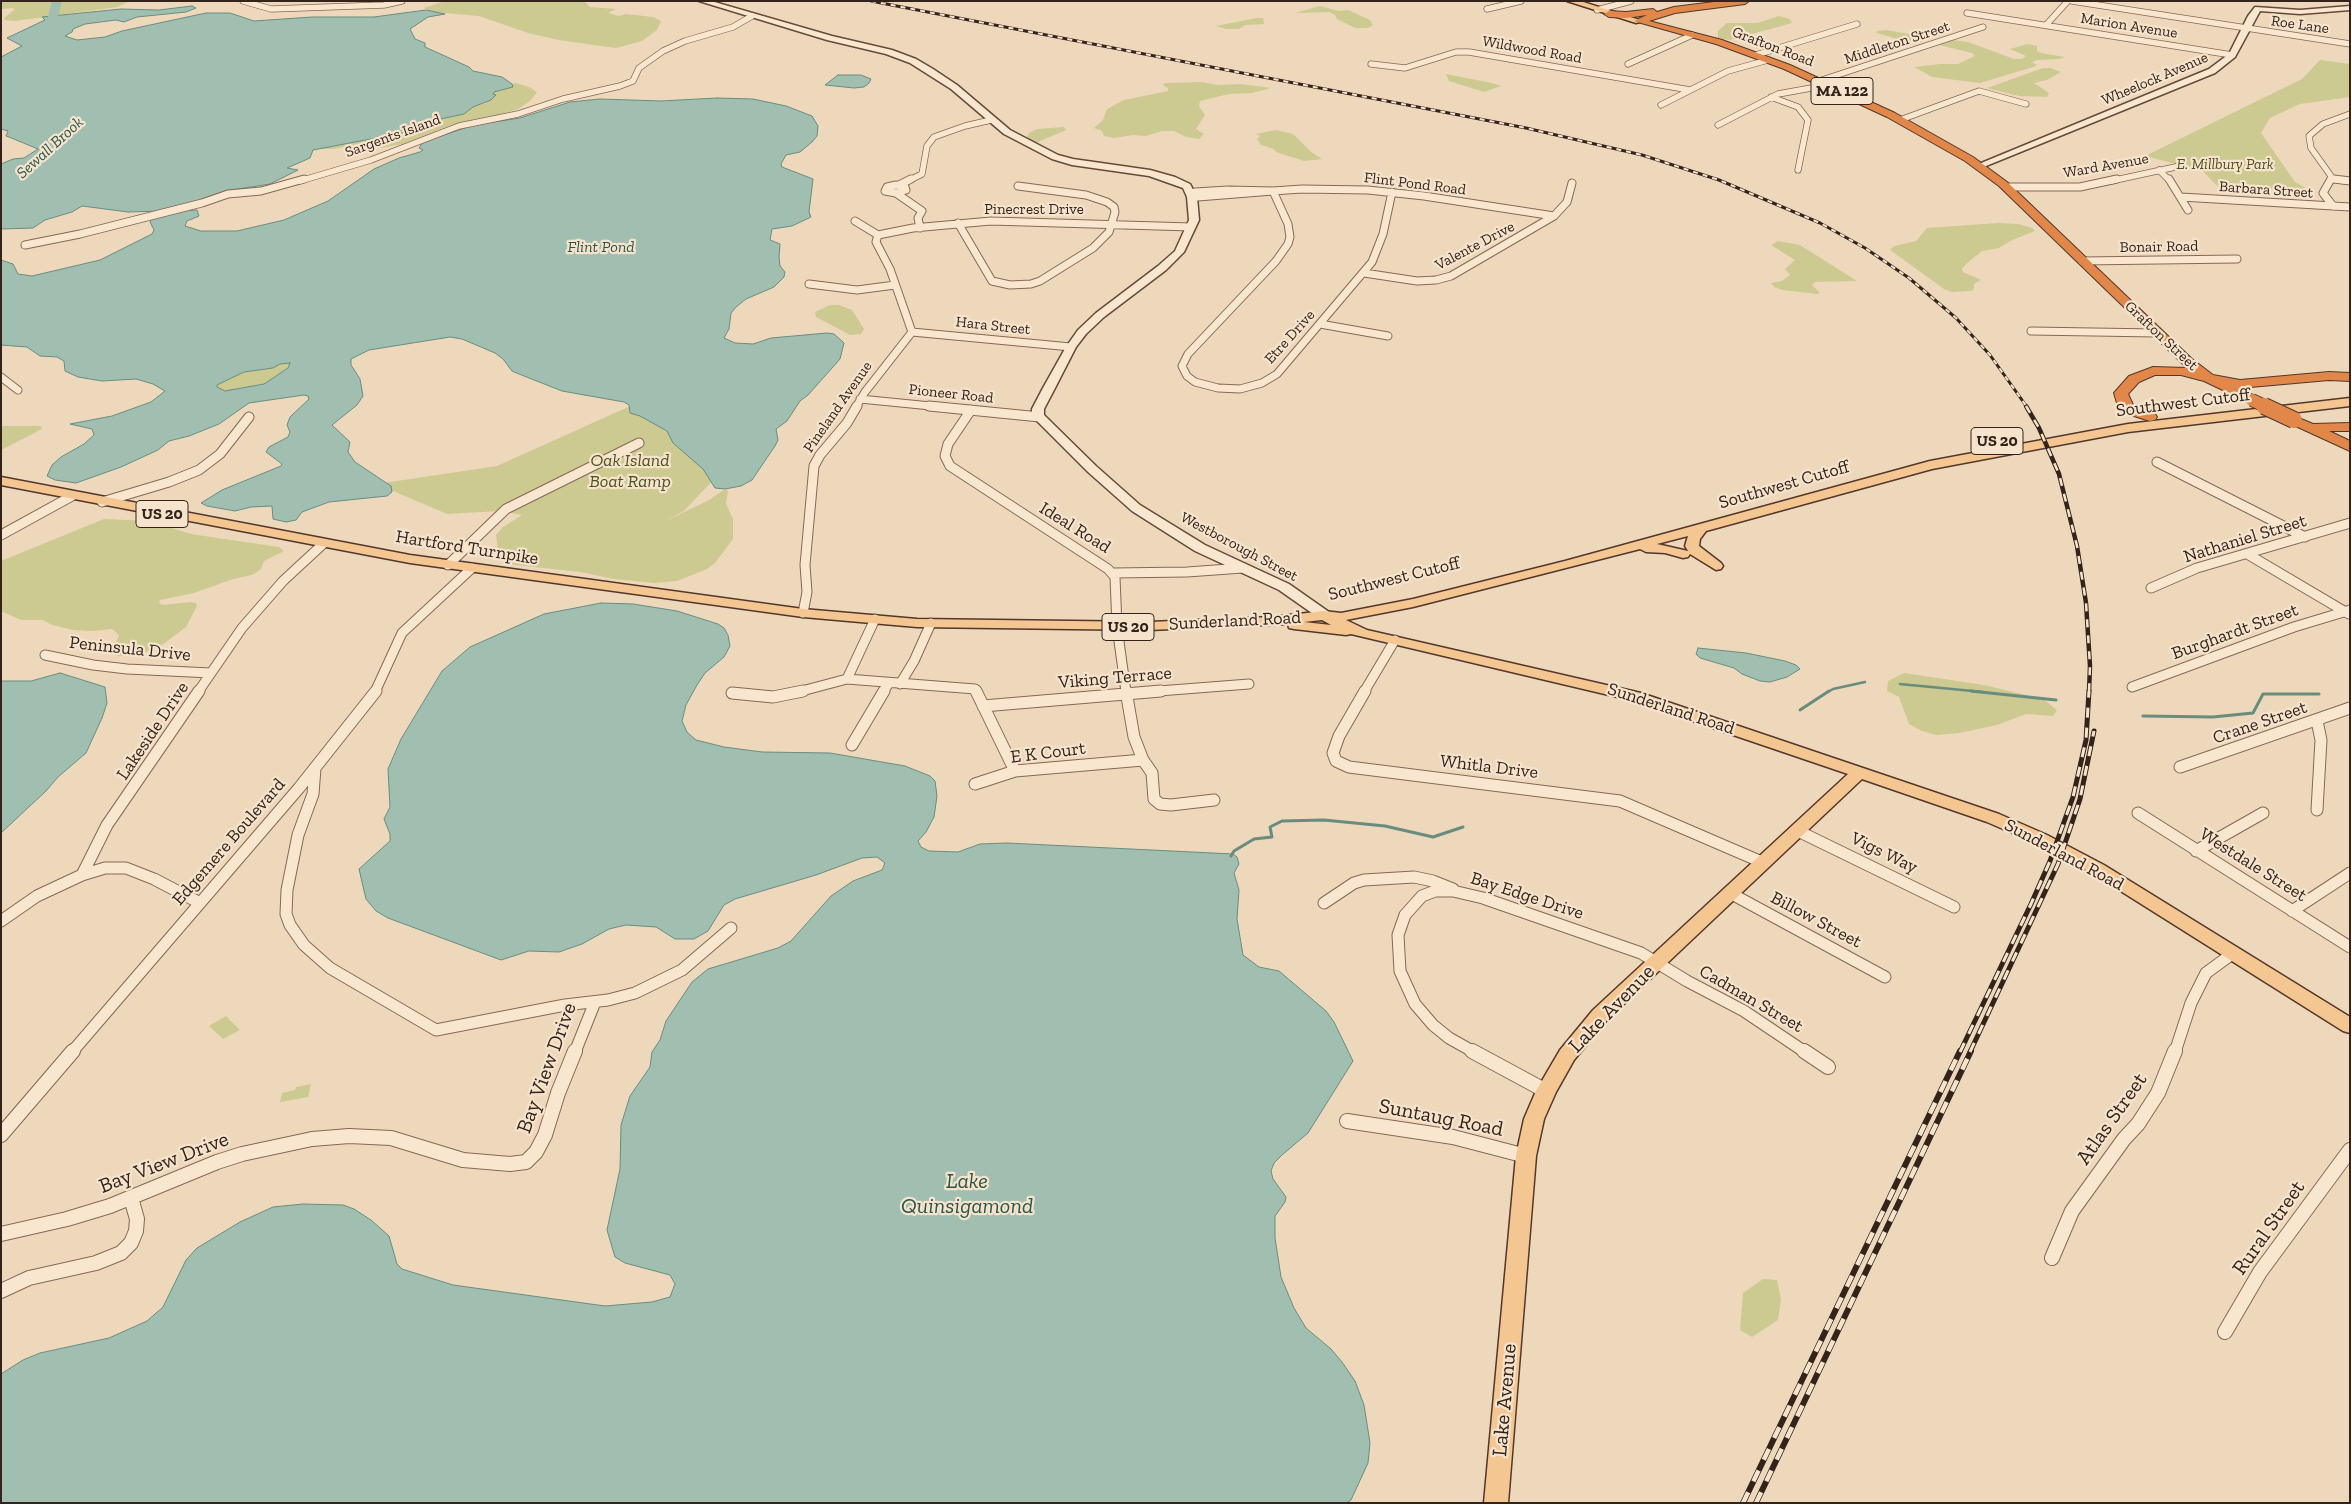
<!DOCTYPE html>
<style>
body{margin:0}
#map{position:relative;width:2351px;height:1504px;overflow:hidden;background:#eed8bc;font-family:"Zilla Slab",serif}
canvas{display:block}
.frame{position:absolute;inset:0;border:2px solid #34231b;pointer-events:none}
</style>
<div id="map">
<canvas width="2351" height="1504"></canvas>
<div class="frame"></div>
</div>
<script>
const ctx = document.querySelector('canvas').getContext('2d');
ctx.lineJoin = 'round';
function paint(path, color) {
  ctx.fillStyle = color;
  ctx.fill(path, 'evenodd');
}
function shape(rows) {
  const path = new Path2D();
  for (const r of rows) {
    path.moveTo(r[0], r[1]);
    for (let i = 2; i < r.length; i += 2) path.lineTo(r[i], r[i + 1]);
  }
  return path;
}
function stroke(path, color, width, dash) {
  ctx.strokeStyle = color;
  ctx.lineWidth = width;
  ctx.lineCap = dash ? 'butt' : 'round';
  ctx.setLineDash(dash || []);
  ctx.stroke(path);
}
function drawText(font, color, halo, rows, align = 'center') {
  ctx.font = font + ' "Zilla Slab",serif';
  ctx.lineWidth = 4.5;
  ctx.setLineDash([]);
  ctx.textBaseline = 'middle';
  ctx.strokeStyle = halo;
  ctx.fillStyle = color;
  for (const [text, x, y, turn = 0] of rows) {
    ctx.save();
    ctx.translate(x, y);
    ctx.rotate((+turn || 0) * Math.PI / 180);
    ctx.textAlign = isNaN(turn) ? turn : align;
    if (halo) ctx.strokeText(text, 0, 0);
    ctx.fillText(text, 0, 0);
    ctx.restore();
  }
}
paint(shape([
 [1,1,130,1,117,7,15,21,5,20,4,18,14,10,13,8,1,9],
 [457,1,584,1,590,7,616,9,608,13,619,16,626,14,653,17,661,21,657,30,642,41,616,48,558,40,528,33,479,16,432,12,424,8,442,2],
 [1320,6,1339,11,1348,10,1370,20,1373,25,1368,28,1355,28,1337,19,1335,15,1330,12,1295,13],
 [1779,16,1790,19,1792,23,1730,40,1718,38,1718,31,1727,23,1758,23],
 [1257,18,1263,18,1264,24,1245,25,1239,29,1226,29,1216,26],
 [1886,30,1915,35,1922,42,1904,41,1877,33,1877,31],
 [1951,40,1968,42,2014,59,2022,59,2026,56,2010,49,2028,44,2037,46,2037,51,2041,53,2065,57,2059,59,2037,60,2032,62,2037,65,2033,67,1980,83,1932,77,1914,67,1940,64,1958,64,1975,56,1972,53,1939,45],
 [2320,60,2350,64,2350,97,2300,104,2270,118,2261,133,2295,182,2313,192,2216,185,2203,171,2145,156,2302,79],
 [2043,68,2051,68,2061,72,2047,80,2034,83,2049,93,2047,97,2019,96,1987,88],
 [1446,74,1492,83,1501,86,1484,92,1449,81],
 [1203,82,1217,85,1241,84,1271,88,1252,93,1229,94,1200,101,1199,106,1205,115,1196,129,1204,134,1199,139,1186,137,1174,131,1162,131,1146,136,1133,135,1114,138,1104,136,1102,131,1094,128,1103,120,1107,109,1124,100,1168,91,1168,88,1163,85,1165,83],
 [516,83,529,87,537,92,530,101,518,109,497,116,451,125,402,144,375,149,358,144,334,149,318,149,402,133,426,122,464,114,473,107,486,103,494,92,509,88,511,84],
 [1064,127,1066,130,1038,142,1033,143,1026,139,1029,133,1037,129],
 [1276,130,1293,134,1311,152,1322,159,1304,161,1276,152,1274,149,1261,145,1257,139,1260,136,1256,134],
 [1998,223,2019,224,2032,228,2035,231,2010,241,1999,248,1982,251,1966,264,1962,269,1963,272,1981,280,1974,284,1974,289,1971,291,1952,292,1944,289,1890,250,1894,246,1916,241,1927,228],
 [1778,241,1800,245,1857,281,1815,282,1812,285,1820,293,1817,294,1782,290,1774,287,1771,283,1782,281,1790,275,1785,269,1795,260,1771,245],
 [830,305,839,305,852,310,864,329,861,334,850,335,816,317,815,312],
 [290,363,288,368,264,384,225,391,217,387,217,385,244,372,273,368,280,364],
 [637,403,667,425,716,477,684,511,664,522,709,500,725,489,728,491,726,504,733,519,733,539,715,563,707,569,677,581,654,583,614,579,580,572,515,565,509,563,503,556,498,548,496,535,503,527,522,515,500,511,447,514,377,484,497,466],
 [1,426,41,426,42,429,1,450],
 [104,519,150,521,191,534,279,547,284,551,264,561,261,569,252,575,233,579,194,593,160,600,159,603,163,605,190,602,196,603,197,606,186,627,162,645,141,654,117,656,115,645,119,635,112,629,92,631,73,630,52,625,43,620,21,620,1,611,1,561],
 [1904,673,1984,685,2043,699,2057,710,2053,716,2026,714,1997,725,1959,733,1936,735,1922,731,1909,724,1899,697,1887,691,1888,681],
 [226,1016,240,1030,223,1039,209,1026],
 [311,1084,308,1097,280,1102,282,1093,295,1090,296,1087],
 [1763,1279,1777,1280,1781,1299,1778,1320,1752,1337,1740,1330,1743,1293]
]), '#ccca90');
const water = shape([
 [192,6,196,8,186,12,137,17,124,22,116,20,85,24,73,29,72,32,65,36,77,40,105,37,122,31,206,13,230,13,254,21,312,17,374,17,426,10,445,14,428,17,410,29,415,39,425,43,425,47,469,67,473,71,502,77,512,84,513,87,494,92,493,94,496,95,491,100,473,107,464,114,426,122,402,133,313,150,310,158,287,168,298,170,270,184,225,191,194,202,160,211,128,212,82,206,72,212,45,220,33,228,1,229,1,164,13,159,24,158,38,149,9,137,6,136,8,131,1,129,1,57,22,46,7,38,45,20,42,17,121,9,159,10,192,6],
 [838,75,861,75,871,79,869,83,864,87,854,88,825,85,838,75],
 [717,98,753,99,786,106,812,116,818,126,817,136,812,142,800,152,786,155,781,164,782,167,813,179,809,212,811,217,792,226,772,229,770,240,780,244,779,257,780,266,785,272,784,277,774,287,746,299,736,307,731,313,729,329,724,338,735,343,753,344,771,338,827,333,834,334,844,343,840,359,808,395,800,401,787,421,776,429,778,440,775,446,752,480,741,486,725,489,715,488,703,469,673,443,667,431,640,416,630,413,629,405,624,402,562,391,519,374,512,371,503,359,495,353,462,339,450,337,369,350,351,359,351,365,360,379,363,396,357,405,332,425,350,442,348,452,355,462,391,486,392,492,387,496,329,502,302,512,296,520,286,522,273,519,272,506,251,507,235,511,207,506,201,503,222,490,281,466,282,464,266,452,269,447,288,437,290,432,287,425,290,417,309,399,308,396,304,395,249,403,219,424,189,436,169,441,158,450,121,467,76,483,55,480,47,476,52,465,61,457,84,444,94,435,92,429,70,424,112,416,151,402,165,391,153,384,136,379,102,381,78,377,65,371,64,361,57,357,40,356,27,347,1,345,1,260,13,264,18,274,32,276,100,260,152,234,154,230,150,222,152,219,181,211,197,210,199,216,187,221,185,226,201,231,237,231,284,220,328,201,374,169,399,158,420,152,423,150,419,148,423,142,474,125,520,118,570,102,600,99,661,101,717,98],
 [290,363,288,368,264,384,225,391,217,387,217,385,244,372,273,368,280,364,290,363],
 [601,603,633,604,677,611,718,624,724,628,728,635,730,646,724,657,705,673,697,685,686,705,682,721,687,732,696,740,724,747,762,752,830,753,905,766,930,776,935,781,937,796,934,817,926,832,918,841,921,847,929,851,958,852,980,844,1007,843,1233,854,1237,857,1239,864,1234,873,1239,890,1237,919,1243,955,1259,967,1279,971,1326,1011,1334,1022,1353,1061,1308,1133,1282,1155,1274,1163,1271,1171,1273,1179,1286,1197,1285,1202,1275,1216,1275,1238,1281,1277,1294,1308,1306,1328,1331,1349,1342,1362,1355,1381,1364,1405,1370,1443,1368,1463,1351,1500,1346,1503,1,1503,1,1374,23,1360,40,1353,109,1338,147,1321,163,1307,186,1260,197,1248,240,1222,273,1207,303,1204,343,1205,354,1209,371,1220,389,1236,397,1264,402,1269,453,1285,605,1306,652,1302,670,1297,675,1284,670,1275,625,1263,615,1257,607,1230,620,1169,621,1125,630,1096,650,1067,652,1052,660,1040,666,1021,692,982,708,969,778,948,791,941,831,896,853,881,882,870,885,863,877,857,862,858,816,875,735,899,724,905,708,931,694,939,675,939,656,927,626,925,609,929,582,944,559,952,529,951,501,960,388,918,376,911,366,899,359,869,390,841,390,834,384,819,390,807,388,769,401,739,442,671,470,647,544,614,601,603],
 [1698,648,1746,653,1785,661,1796,665,1800,669,1787,677,1770,682,1760,681,1742,674,1734,668,1700,658,1696,654,1698,648],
 [60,673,105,687,107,703,102,718,86,753,58,777,46,791,1,833,1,681,31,681,60,673]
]);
paint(water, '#a0bfb1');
stroke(water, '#688c7e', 1);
stroke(shape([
 [1900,684,1983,692],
 [1828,692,1833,689,1865,682]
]), '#688c7e', 2.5);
stroke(shape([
 [1971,691,2056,700],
 [1800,710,1829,691],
 [2143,716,2213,717,2253,713,2263,694,2319,694],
 [1231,856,1234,851,1254,839,1272,837,1270,827,1282,821,1324,820,1385,826,1433,837,1463,827]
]), '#688c7e', 3);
paint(shape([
 [52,1,62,1,56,24,51,27,46,24,52,1]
]), '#a0bfb1');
const streetFar4 = shape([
 [243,1,271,9,384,5,402,1],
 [2072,1,2350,44],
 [1487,9,1521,1],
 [1597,10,1631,1],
 [1967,13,2232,55],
 [2046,25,2068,1],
 [1756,55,1857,24],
 [1371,64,1405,68,1456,52,1469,52,1690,90],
 [1628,64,1692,35],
 [1819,81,1983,27],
 [1771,97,1798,107,1808,120,1798,170],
 [1661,105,1728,71,1768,60],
 [1900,120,1979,91,2026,104],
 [1718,125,1778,94,1828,85],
 [2159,170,2170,181],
 [2331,179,2346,181],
 [300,181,371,160,459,126,518,114,563,99,620,86,633,81,639,68,663,51,685,41,733,27,752,16],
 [908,181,922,174,927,146,934,137,965,126,991,120],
 [2111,181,2180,166],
 [2330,181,2331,176,2311,148,2309,136,2323,124,2350,114]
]);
const streetFar3 = shape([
 [2169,179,2188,210],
 [2331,179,2323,193,2333,206],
 [2334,179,2350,181],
 [896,185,905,187,906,190,896,193,885,191,887,187,896,185],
 [899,185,911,179],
 [2006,187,2080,187,2117,179],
 [1228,190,1273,191,1198,197,1192,195,1195,192,1228,190],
 [1273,191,1288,224,1290,237,1288,244,1276,261,1188,354,1182,366,1187,376,1195,382,1218,388,1240,389,1262,383,1277,374,1372,262,1383,234,1392,192],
 [1273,191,1302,189,1368,190,1424,196,1554,216],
 [896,193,922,211,918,218,920,228],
 [2181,197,2350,207],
 [855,221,878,235],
 [958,223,992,281,1010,285,1031,284,1040,281,1093,248,1109,232,1115,212,1114,207,1107,202,1086,195,1018,186],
 [878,235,913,228,991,221,1191,227],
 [25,245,80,234,202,203,228,194,261,191,304,179],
 [2082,261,2237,259],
 [1364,273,1417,281,1436,280,1451,276,1554,216,1567,202,1572,183],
 [809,284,857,290,895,285],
 [1320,324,1388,336],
 [2031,331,2156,333],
 [912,332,1071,347],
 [1,377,18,390],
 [860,399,941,407],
 [856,407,865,392,912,332,890,269,876,242,878,235]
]);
const streetFar2 = shape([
 [929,406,1040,417],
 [971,410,948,444,945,456,950,466,1108,569,1115,577,1117,627,1126,692],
 [2157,462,2305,537],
 [102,502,169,482,199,470,220,454,249,417],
 [1,535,72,496],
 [2249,555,2349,614],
 [448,565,506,509,639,443],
 [1113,573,1187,572,1243,568],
 [2151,588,2197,568,2350,523],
 [803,613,807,592,805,565,814,466,820,455,847,423,857,406],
 [45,655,93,665,127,669,211,673],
 [847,679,875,619],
 [900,684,914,661,931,623],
 [2132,687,2294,627,2350,610],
 [198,692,242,628,283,581,323,544],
 [375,692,402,633,472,568],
 [798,692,847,679,975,689,977,692],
 [883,692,889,683],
 [1146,692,1249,684],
 [1364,692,1395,640]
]);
const streetFar1 = shape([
 [976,691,1015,771],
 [1126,691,1134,737,1143,760,1152,773,1154,799,1160,804,1171,805,1214,800],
 [1365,691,1339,736,1333,753,1336,761,1349,767,1620,801,1764,863],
 [732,693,773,697,803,691],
 [983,706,1161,691],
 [2317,721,2321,740,2317,810],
 [852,745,884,691],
 [2180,767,2350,708],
 [315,768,313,794,298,835,287,890,286,914,290,925,304,945,330,968,436,1030,565,1005,608,1000,635,993,682,970,731,928],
 [975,784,1015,771,1143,760],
 [2138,813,2350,947],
 [1798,831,1954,907],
 [2196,851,2263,813],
 [82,875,105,868,126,868,154,879,200,903],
 [1730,893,1885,977],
 [1324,903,1354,883,1364,880,1414,877,1433,881,1453,889],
 [2292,911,2350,873],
 [1,921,37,896,82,875,107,825,199,691],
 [72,1052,299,788,376,691],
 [575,1052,595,1002],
 [1474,1052,1449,1038,1433,1025,1415,1004,1400,971,1398,935,1405,915,1422,896,1435,891,1453,891,1483,898,1641,953,1687,981,1744,1011,1805,1052],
 [2175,1052,2191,1003,2206,973,2232,954]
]);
const street = shape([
 [1472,1051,1546,1091],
 [1804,1051,1828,1067],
 [1347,1121,1453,1137,1526,1156],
 [1,1135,73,1051],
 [1,1234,67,1219,110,1206,217,1162,242,1154,312,1139,349,1136,391,1138,463,1160,510,1164,526,1162,536,1152,545,1135,558,1093,575,1051],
 [2052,1258,2072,1211,2124,1139,2138,1124,2158,1093,2175,1051],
 [1,1291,29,1278,96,1263,121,1253,131,1243,136,1231,137,1219,131,1198],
 [2225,1332,2260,1272,2350,1150]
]);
const secondary = shape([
 [699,1,711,1,832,36,892,50,916,59,933,69,957,85,1010,130,1058,155,1073,159,1150,170,1175,177,1190,184,1197,197,1199,220,1184,252,1166,270,1104,317,1086,334,1076,347,1055,388,1044,409,1044,415,1096,466,1140,505,1205,545,1289,584,1329,612,1331,615,1329,618,1319,618,1279,590,1195,551,1132,511,1088,472,1032,416,1032,409,1043,388,1066,347,1078,330,1096,313,1158,266,1175,251,1189,220,1187,197,1183,188,1149,176,1072,165,1052,159,1004,134,951,89,910,63,886,54,827,40,699,1],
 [2350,6,2350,10,2300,14,2260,11,2235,57,2215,73,1981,168,1974,166,2209,69,2229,54,2248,16,2255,7,2300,10,2350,6]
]);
const primary = shape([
 [1567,1,1580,1,1643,21,1636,23,1567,1],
 [2350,398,2350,406,2128,432,1932,469,1706,531,1700,539,1699,546,1721,563,1723,566,1721,569,1716,570,1690,554,1685,546,1688,536,1657,544,1688,551,1690,554,1688,557,1683,558,1665,553,1646,552,1640,549,1413,607,1346,620,1367,630,1641,693,1999,814,2047,835,2104,865,2350,1017,2350,1033,2343,1031,2092,873,2035,843,1987,822,1862,779,1607,1020,1574,1060,1556,1092,1544,1119,1536,1156,1508,1503,1484,1503,1516,1156,1524,1119,1536,1091,1560,1050,1593,1010,1848,774,1630,700,1351,634,1346,635,1294,629,1289,628,1288,624,1149,630,917,627,803,617,410,563,1,485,1,477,410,555,803,609,917,619,1149,622,1272,617,1324,611,1341,613,1413,599,1565,561,1930,461,2128,424,2350,398],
 [1322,620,1331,625,1304,622,1322,620]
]);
const highway = shape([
 [1722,1,1749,1,1745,4,1675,13,1649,21,1722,40,1790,65,1895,113,1973,157,2007,182,2192,359,2213,375,2240,380,2329,372,2350,373,2350,381,2329,380,2239,388,2257,397,2259,400,2252,404,2204,381,2181,375,2155,375,2139,382,2128,394,2134,407,2155,414,2157,417,2155,420,2150,421,2124,413,2117,403,2114,393,2129,376,2153,367,2187,368,1999,186,1965,161,1887,117,1784,69,1716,44,1634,21,1647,15,1626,18,1609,17,1604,14,1609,11,1626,12,1653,9,1657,12,1674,7,1722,1],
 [2294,416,2313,424,2350,423,2350,431,2329,431,2350,441,2350,451,2289,423,2287,420,2294,416]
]);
stroke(streetFar4, '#866855', 7);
stroke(streetFar3, '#866855', 9);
stroke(streetFar2, '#866855', 11);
stroke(streetFar1, '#866855', 13);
stroke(street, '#866855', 16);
stroke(secondary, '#674939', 3);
stroke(primary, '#53372a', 3);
stroke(highway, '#53372a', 2);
stroke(streetFar4, '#f9e6cf', 5.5);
stroke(streetFar3, '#f9e6cf', 7);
stroke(streetFar2, '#f9e6cf', 9);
stroke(streetFar1, '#f9e6cf', 11);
stroke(street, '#f9e6cf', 14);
paint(secondary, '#f9e6cf');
paint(primary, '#f4c691');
paint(highway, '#e18749');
const railFar3 = shape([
 [871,1,1526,128,1642,155,1719,180,1820,223,1865,248,1909,278,1956,318,1990,355,2027,407]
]);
const railFar2 = shape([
 [2026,406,2039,428,2059,474,2077,546,2086,603,2090,666,2089,692]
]);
const railFar1 = shape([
 [1960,1052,2031,904,2050,861,2073,797,2086,740,2089,691],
 [1970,1052,2058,864,2080,799,2094,731]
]);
const rail = shape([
 [1743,1503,1960,1051],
 [1756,1503,1971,1051]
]);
stroke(railFar3, '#34231b', 3);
stroke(railFar2, '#34231b', 4.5);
stroke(railFar1, '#34231b', 5);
stroke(rail, '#34231b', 6);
stroke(railFar3, '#f6e3cc', 2, [5]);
stroke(railFar2, '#f6e3cc', 2.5, [8]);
stroke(railFar1, '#f6e3cc', 3, [10]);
stroke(rail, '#f6e3cc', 4.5, [12]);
const highwayBridgeFar1 = shape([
 [2252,400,2267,407]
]);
const highwayBridge = shape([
 [2264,406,2294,420]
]);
stroke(highwayBridgeFar1, '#53372a', 14, []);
stroke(highwayBridge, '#53372a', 18, []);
stroke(highwayBridgeFar1, '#e18749', 12);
stroke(highwayBridge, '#e18749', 16);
drawText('15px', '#34231b', '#f6e3cc', [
 ["Roe Lane",2300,25,8],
 ["Marion Avenue",2129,26,9],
 ["Middleton Street",1897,43,-18],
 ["Grafton Road",1773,47,21],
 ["Wildwood Road",1532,50,10],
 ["Wheelock Avenue",2155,79,-23],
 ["Sargents Island",393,136,-20],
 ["Ward Avenue",2106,166,-10],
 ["Flint Pond Road",1415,184,7],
 ["Barbara Street",2266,190,4],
 ["Pinecrest Drive",1034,210],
 ["Valente Drive",1475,246,-28],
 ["Bonair Road",2159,247,-1],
 ["Hara Street",993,326,6],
 ["Grafton Street",2161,336,43],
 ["Etre Drive",1290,337,-48],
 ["Pioneer Road",951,394,6],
 ["Pineland Avenue",838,407,-55],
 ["Westborough Street",1239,547,28]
]);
drawText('italic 15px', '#4d5121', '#f6e3cc', [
 ["E. Millbury Park",2225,165]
]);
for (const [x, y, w] of [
 [1842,91,62],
 [1997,441,52],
 [162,514,52],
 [1128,627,52]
]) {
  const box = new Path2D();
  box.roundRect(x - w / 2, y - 13.5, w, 27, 4);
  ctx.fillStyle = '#f6e3cc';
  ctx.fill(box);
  stroke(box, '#34231b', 1);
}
drawText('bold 16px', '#34231b', null, [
 ["MA 122",1842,91],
 ["US 20",1997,441],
 ["US 20",162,514],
 ["US 20",1128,627]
]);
drawText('italic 16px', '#29554b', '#f6e3cc', [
 ["Sewall Brook",50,148,-42],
 ["Flint Pond",601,247]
]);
drawText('18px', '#34231b', '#f6e3cc', [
 ["Southwest Cutoff",2183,403,-7],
 ["Southwest Cutoff",1784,485,-16],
 ["Ideal Road",1075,528,32],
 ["Nathaniel Street",2245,539,-17],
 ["Hartford Turnpike",467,548,9],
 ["Southwest Cutoff",1394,579,-14],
 ["Sunderland Road",1235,621,-3],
 ["Burghardt Street",2235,632,-20],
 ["Peninsula Drive",130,649,6],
 ["Viking Terrace",1115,678,-5],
 ["Sunderland Road",1671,709,18],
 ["Crane Street",2260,723,-19],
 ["Lakeside Drive",153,731,-56],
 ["E K Court",1048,753,-7],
 ["Whitla Drive",1489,767,7],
 ["Edgemere Boulevard",229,842,-49],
 ["Vigs Way",1884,853,26],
 ["Sunderland Road",2064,855,28],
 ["Westdale Street",2253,865,32],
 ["Bay Edge Drive",1527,896,18],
 ["Billow Street",1816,920,28],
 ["Cadman Street",1751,999,30]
]);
drawText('italic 18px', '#4d5121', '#f6e3cc', [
 ["Oak Island",630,461],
 ["Boat Ramp",630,482]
]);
drawText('21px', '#34231b', '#f6e3cc', [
 ["Lake Avenue",1612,1009,-46],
 ["Bay View Drive",547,1068,-70],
 ["Suntaug Road",1441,1118,11],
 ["Atlas Street",2112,1119,-55],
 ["Bay View Drive",164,1163,-21],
 ["Rural Street",2269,1228,-55],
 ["Lake Avenue",1505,1400,-85]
]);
drawText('italic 22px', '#29554b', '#f6e3cc', [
 ["Lake",967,1182],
 ["Quinsigamond",967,1207]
]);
</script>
